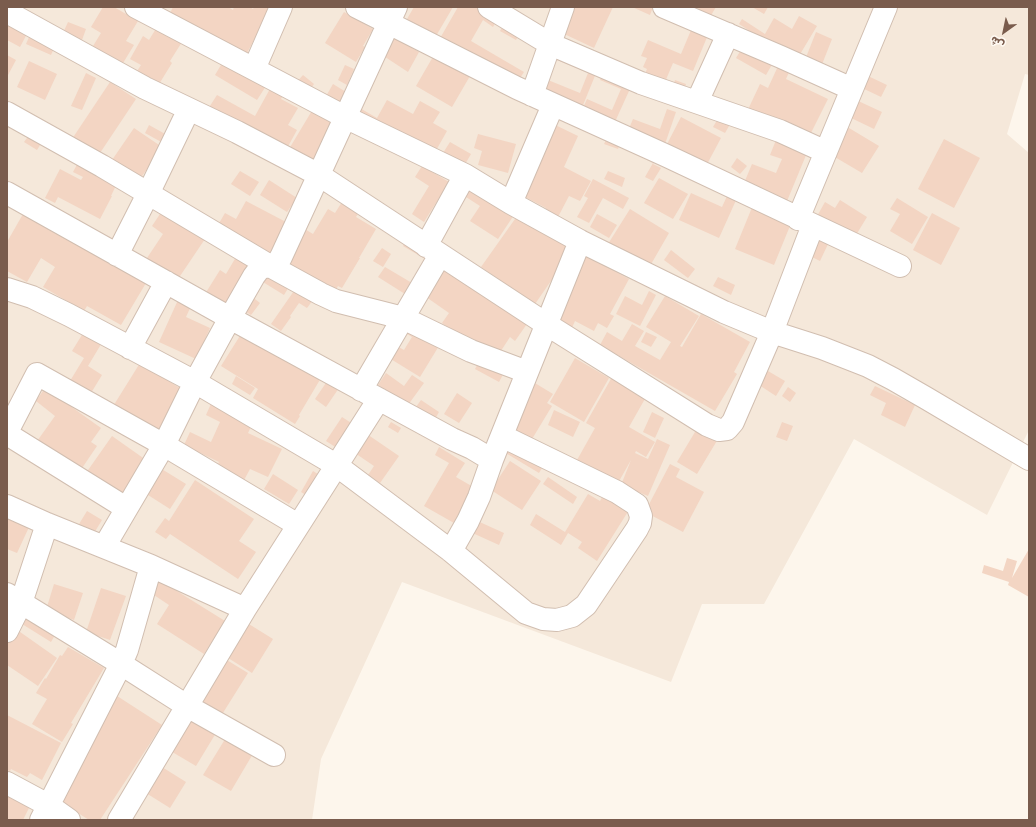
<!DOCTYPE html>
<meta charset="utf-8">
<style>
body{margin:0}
#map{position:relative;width:1036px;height:827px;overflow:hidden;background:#fdf6ec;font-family:Rubik,"Noto Sans Arabic",sans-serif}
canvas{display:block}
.frame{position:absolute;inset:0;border:8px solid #7a5c4d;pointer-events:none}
.north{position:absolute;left:984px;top:12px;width:40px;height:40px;-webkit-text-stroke:3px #fffaf3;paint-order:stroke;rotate:213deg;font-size:11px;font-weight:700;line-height:16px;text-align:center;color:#7a5c4d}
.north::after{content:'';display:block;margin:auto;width:14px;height:18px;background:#7a5c4d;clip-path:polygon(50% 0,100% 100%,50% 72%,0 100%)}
</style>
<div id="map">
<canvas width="1036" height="827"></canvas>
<div class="frame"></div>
<div class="north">ش</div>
</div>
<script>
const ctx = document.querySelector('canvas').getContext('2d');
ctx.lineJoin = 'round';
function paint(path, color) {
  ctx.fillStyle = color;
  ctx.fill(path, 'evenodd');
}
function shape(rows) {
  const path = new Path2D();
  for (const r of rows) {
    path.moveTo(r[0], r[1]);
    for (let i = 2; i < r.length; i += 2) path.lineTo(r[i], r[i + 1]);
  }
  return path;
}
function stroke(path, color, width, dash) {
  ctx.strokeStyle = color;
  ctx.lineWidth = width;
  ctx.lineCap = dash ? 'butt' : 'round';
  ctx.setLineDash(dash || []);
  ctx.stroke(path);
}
paint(shape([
 [7,7,1029,7,1029,75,1025,74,1007,134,1029,153,1029,430,987,515,854,439,764,604,702,604,671,682,402,582,321,759,312,820,7,820]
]), '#f5e8da');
paint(shape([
 [103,7,114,7,138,21,126,41,134,45,120,68,90,51,101,33,91,27],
 [173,7,228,7,233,10,234,7,250,7,253,9,254,7,271,7,246,55,169,15],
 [414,7,453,7,436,36,407,19],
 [458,7,480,7,498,18,493,27,483,20,471,41,524,72,515,86,439,40],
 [563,7,613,7,594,48,560,32],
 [632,7,653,7,650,15],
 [700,7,716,7,710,17,698,9],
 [752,7,768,7,764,14],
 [344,12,373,29,363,46,365,47,356,62,325,43],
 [799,16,817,26,796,61,739,24,742,19,765,34,774,18,792,29],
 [7,22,28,32,20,47,7,40],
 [68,22,86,29,82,40,63,33],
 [505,22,521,31,516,40,500,31],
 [694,23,710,30,693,71,673,63,662,89,642,80,647,69,643,67,647,58,641,56,648,40,681,54],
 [157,27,182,42,170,61,172,63,156,89,134,76,141,65,130,59,143,36,149,40],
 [816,32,832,39,819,72,803,65],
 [387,33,419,52,408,72,376,51],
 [30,35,55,46,51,55,26,44],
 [744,45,774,61,766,75,736,58],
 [7,55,16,60,7,77],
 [434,55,470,76,452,107,416,86],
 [545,55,599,66,581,110,542,94,548,80,580,93,588,73],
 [224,60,266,86,257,100,215,75],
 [29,61,57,74,45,100,17,87],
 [779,64,790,70,786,79,828,99,808,139,744,118,760,84,768,88],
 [345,65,354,69,347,85,338,80],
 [605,67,634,80,614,124,582,110,587,99,612,110,621,89,600,80],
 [86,73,96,78,82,110,71,106],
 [303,75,314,84,308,92,296,83],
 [866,75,887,85,881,97,860,87],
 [675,80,686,84,681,100,670,96],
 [110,82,136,99,98,156,72,139],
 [333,84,346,92,338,105,325,98],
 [271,87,284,94,281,99,298,108,288,125,297,130,285,152,208,109,217,95,255,116],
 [854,99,882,112,874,129,847,116],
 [387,100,413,114,420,101,440,112,433,123,447,131,434,154,347,115,353,104,377,118],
 [313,109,336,122,312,163,289,149],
 [667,109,676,112,665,144,628,131,633,119,660,129],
 [722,112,733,119,725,133,713,127],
 [681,117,721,138,705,168,665,148],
 [545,120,578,136,564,167,591,181,580,201,569,196,558,217,545,210,546,208,512,190],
 [149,125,167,135,163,143,145,133],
 [844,125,879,146,862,173,828,153],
 [134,128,162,147,138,182,110,163],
 [30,134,42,142,37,150,24,142],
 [478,134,516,144,508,173,478,165,482,151,474,148],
 [778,135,809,148,785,206,742,188,752,164,776,173,782,159,770,155],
 [608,136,621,141,618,149,604,144],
 [944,139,980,158,954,208,918,189],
 [450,142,471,154,464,166,443,153],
 [632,151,658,156,653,164,661,168,653,181,645,177,653,163],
 [737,158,747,166,740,174,731,167],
 [80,159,119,179,111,196,112,196,100,219,58,197,55,203,45,198,60,169,81,180,83,177,73,172],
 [422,166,449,182,424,222,412,214,429,186,415,177],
 [240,171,259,182,250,196,231,184],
 [608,171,625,178,622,187,604,179],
 [659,178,688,194,673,219,644,203],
 [593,179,629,198,623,209,603,198,589,223,577,217,588,198,584,196],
 [269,180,297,198,287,212,260,195],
 [473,185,516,212,498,239,470,221,480,206,466,197],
 [691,193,722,207,728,194,737,198,719,238,679,220],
 [897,198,928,217,912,244,890,231,900,214,890,209],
 [840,200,867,217,853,240,816,218,825,202,835,208],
 [246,201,286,222,270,254,218,225,225,213,236,219],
 [342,202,359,212,356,217,376,229,359,258,360,258,342,288,338,286,332,296,290,285,284,295,258,279,303,228,313,234,328,209,335,213],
 [753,205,792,221,774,265,735,249],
 [164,208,207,236,176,282,145,261,163,234,152,226],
 [630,209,669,233,650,266,608,244],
 [520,212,573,249,535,304,481,267],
 [932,213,960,228,941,265,913,250],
 [23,214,56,234,61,225,149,278,121,325,87,306,84,311,43,287,55,267,41,258,27,282,7,271,7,242],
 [597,214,617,225,609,238,590,227],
 [812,234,829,242,820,261,804,253],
 [408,236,431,249,425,259,403,246],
 [382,248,391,254,383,267,373,261],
 [671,250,695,269,688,278,664,260],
 [239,252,253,260,225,306,205,294,220,270,226,274],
 [581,253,629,279,610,314,614,316,607,328,598,323,594,331,575,321,570,332,552,322],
 [442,260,529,321,515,341,510,337,495,360,442,323,449,313,419,292],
 [385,267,412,283,405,294,378,277],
 [718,277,735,285,731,295,713,286],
 [296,288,313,300,307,308,299,303,290,316,291,317,281,331,271,324],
 [649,291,656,295,640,326,616,314,625,296,642,305],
 [251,296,260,303,251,315,242,309],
 [665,296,699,316,680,346,682,347,701,314,750,342,734,372,737,374,715,411,600,345,607,332,622,341,632,324,644,331,635,346,660,360,671,342,646,327],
 [178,300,191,306,186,317,210,328,196,359,159,342],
 [399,329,445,336,420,377,381,353,388,341,404,350,412,337],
 [85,330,103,341,88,366,102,375,91,393,70,381,84,358,72,351],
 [243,331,321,378,299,415,300,416,295,424,253,398,258,389,221,366],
 [646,332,657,337,651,347,641,342],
 [482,356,506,369,499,382,475,369],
 [575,358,609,378,584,422,550,402],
 [140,363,186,392,158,437,112,408],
 [768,371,785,381,776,396,759,385],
 [386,373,404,386,412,375,424,383,408,405,378,385],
 [236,376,255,388,250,395,232,384],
 [525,377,553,394,547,403,552,406,529,444,504,429],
 [612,377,646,397,629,427,655,442,646,457,636,451,635,453,648,459,657,439,670,445,648,496,621,485,631,460,618,483,577,460,595,428,586,423],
 [328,380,339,388,326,407,315,399],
 [875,386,915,405,905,427,881,415,886,403,870,395],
 [788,387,796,393,790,402,782,396],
 [45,388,101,428,91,442,97,446,78,474,35,444,55,416,36,401],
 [457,393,472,403,459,423,444,414],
 [214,397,256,416,248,433,282,449,268,477,250,469,243,482,215,469,219,462,184,445,190,432,211,442,220,422,206,415],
 [421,400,439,412,435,419,416,407],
 [554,410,580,422,573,437,548,425],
 [652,412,664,418,655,438,643,432],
 [342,417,356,426,340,450,326,441],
 [391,422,401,428,398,433,388,427],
 [782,422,793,426,787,441,776,437],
 [698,427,718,439,697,474,677,462],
 [361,430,399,456,380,483,368,475,374,466,349,449],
 [112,436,146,460,120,497,86,473],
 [510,442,545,463,539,473,504,452],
 [439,447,465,463,456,477,475,488,454,523,424,506,449,463,435,455],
 [510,461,541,481,522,510,491,490],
 [152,463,186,484,170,509,137,488],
 [670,464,680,469,676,477,704,492,683,532,645,512],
 [313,471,321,476,309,497,301,492],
 [273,474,298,490,289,504,264,489],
 [548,477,577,497,573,504,543,484],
 [195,480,254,519,239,541,256,552,238,579,170,534,166,539,155,532,165,518,169,521],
 [588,494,600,501,604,494,629,510,597,561,578,548,582,542,568,533,561,545,530,525,536,514,565,532],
 [87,511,102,520,91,538,76,529],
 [7,515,30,525,17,553,7,549],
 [473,519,504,533,499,545,468,531],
 [1029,549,1029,597,1008,585,1009,582,982,573,984,565,1003,571,1007,558,1017,561,1012,578],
 [156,578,225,621,204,654,157,624,169,605,148,591],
 [54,584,83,593,74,620,46,610],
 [101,588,126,596,110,640,86,632],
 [22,606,59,628,51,642,14,619],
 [244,621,273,639,252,673,217,651],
 [13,627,57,658,38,686,7,665,7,636],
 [68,647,104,668,71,723,73,724,62,742,32,724,47,699,36,693,45,678,46,679,60,655,62,656],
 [217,654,248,673,221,716,190,696],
 [114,694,162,725,100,820,89,820,53,797],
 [182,712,216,733,196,766,162,746],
 [7,715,61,743,42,780,30,773,27,777,11,769,10,771,7,770],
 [227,736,254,752,231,791,203,775],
 [154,762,186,782,170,808,138,788],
 [7,792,31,804,23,820,7,820]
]), '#f3d5c3');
const minor = shape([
 [136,7,345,117,465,175,511,203,580,241,724,312,772,332,822,348,868,366,893,379,926,398,1029,459],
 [357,7,517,88,667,156,900,266],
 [489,7,550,44,641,83,780,131,826,152],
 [664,7,781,57,852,89],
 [7,12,145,88,237,132,319,175,546,324,707,425,719,430,727,429,733,422,772,332,813,225],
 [254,69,281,7],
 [532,95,563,7],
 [697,102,728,34],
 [7,113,102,166,270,266,321,294,336,301,403,318,471,351,527,372],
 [7,193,230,318,452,439,472,448,492,460,580,241],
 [511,203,553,105],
 [798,219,886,7],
 [426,246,465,175],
 [117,255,148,194,189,109],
 [7,289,32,297,69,315,195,382,336,465,451,551,526,613,543,619,557,620,572,616,586,605,637,529,640,523,641,516,637,505,617,492,502,436],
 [130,348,166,282],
 [361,390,440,255],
 [7,432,37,374,164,445,298,525],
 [7,434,126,508],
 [7,506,47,524,151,566,245,609,379,399],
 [104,547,164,445,195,382,230,318,254,276,260,268,270,266,278,262,281,257,396,7],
 [451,551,468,521,479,497,492,460],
 [7,594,121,664,187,706,274,755],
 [7,631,21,603,47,524],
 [7,783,48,805,69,820],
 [41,820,121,664,127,650,151,566],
 [119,820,245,609]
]);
stroke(minor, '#d1beb0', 24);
stroke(minor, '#fff', 22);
</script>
